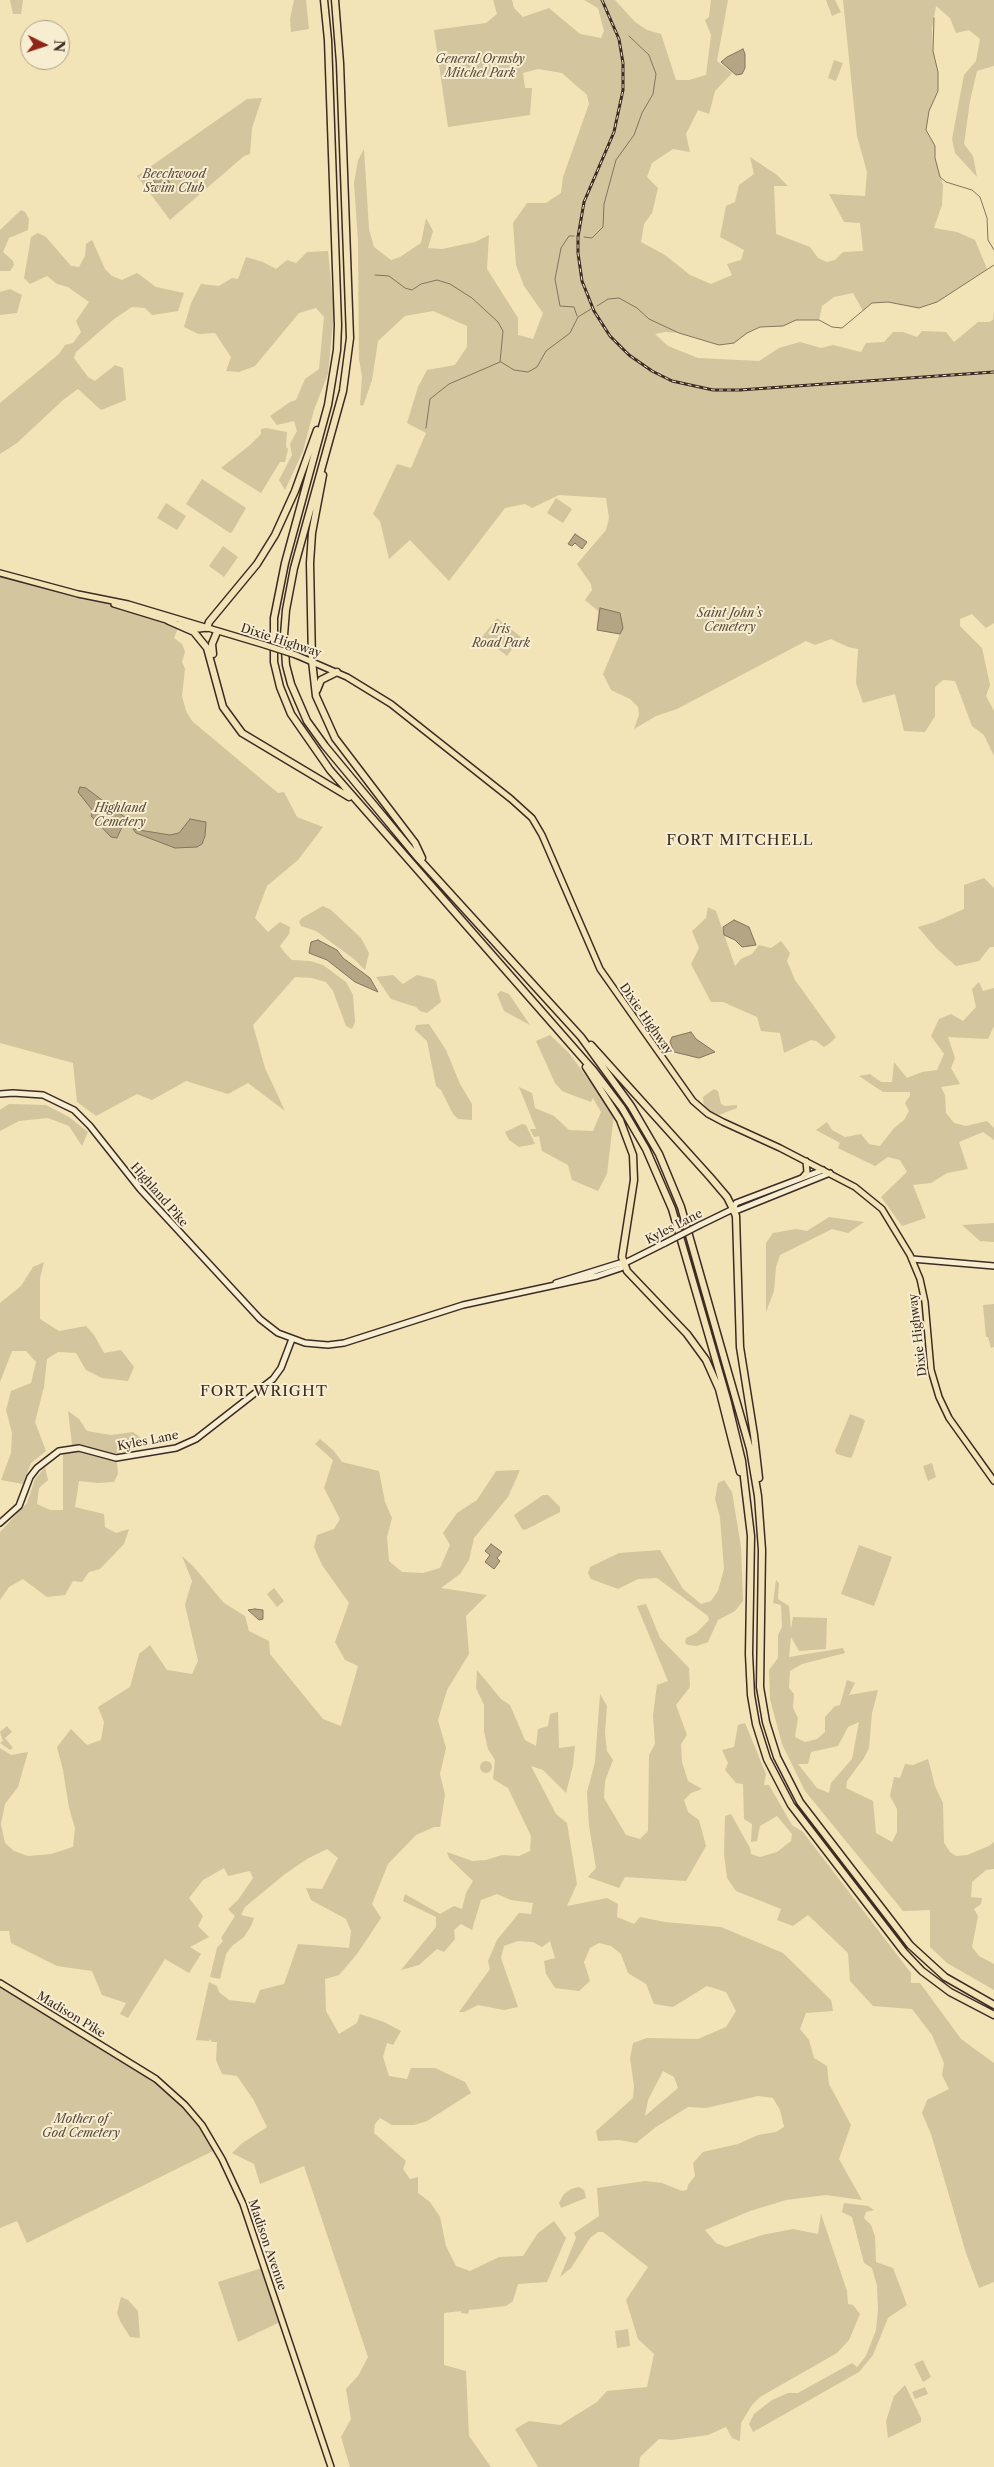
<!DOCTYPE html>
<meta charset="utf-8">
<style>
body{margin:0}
#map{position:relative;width:994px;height:2467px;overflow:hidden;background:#f2e4b6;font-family:"Libre Caslon Text",serif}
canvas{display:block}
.north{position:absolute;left:20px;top:20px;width:50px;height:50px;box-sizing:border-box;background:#f7edd0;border:1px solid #ad9f8c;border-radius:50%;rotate:94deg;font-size:14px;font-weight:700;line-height:20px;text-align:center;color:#3d2b25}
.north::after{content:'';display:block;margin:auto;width:18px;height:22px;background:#8f2418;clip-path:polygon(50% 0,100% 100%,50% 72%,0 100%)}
</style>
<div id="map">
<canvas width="994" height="2467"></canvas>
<div class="north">N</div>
</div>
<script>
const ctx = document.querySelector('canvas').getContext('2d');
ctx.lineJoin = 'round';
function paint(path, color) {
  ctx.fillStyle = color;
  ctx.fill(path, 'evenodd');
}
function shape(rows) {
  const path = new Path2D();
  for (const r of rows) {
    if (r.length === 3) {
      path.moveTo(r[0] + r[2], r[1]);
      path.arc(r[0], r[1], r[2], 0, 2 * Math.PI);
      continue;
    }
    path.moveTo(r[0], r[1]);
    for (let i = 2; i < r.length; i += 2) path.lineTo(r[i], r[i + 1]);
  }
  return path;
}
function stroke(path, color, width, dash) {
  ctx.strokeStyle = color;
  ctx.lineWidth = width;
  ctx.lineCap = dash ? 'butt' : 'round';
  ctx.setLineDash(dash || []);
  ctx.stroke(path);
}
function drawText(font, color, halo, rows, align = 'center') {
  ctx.font = font + ' "Libre Caslon Text",serif';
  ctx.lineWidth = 4;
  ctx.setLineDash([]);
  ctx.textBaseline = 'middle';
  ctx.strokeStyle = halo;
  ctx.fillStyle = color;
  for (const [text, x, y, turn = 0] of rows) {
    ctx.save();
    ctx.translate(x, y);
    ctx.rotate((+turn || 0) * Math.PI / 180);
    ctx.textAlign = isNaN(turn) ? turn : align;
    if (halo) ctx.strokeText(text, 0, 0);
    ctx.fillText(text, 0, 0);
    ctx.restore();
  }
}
paint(shape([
 [10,0,23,0,21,14,13,14],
 [294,0,306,0,309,29,291,32,290,19],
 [493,0,512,0,514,8,523,17,549,8,580,34,601,38,604,31,598,8,584,0,615,0,635,22,647,30,661,34,676,80,689,80,706,75,711,35,705,20,709,17,711,0,728,0,717,61,732,73,715,91,709,114,698,110,686,134,690,152,673,149,652,163,647,177,658,188,652,213,644,224,641,242,665,255,690,275,711,284,732,275,727,264,741,260,744,250,720,237,726,206,735,202,739,185,754,174,750,157,777,175,788,186,774,186,776,234,810,247,818,258,827,262,835,260,843,252,863,251,860,223,844,222,829,194,865,196,867,172,857,136,843,0,994,0,994,66,977,71,970,101,964,144,973,156,977,177,955,153,952,139,964,75,976,61,980,39,969,30,956,33,950,18,936,6,932,28,933,51,938,72,938,91,929,111,926,130,935,146,935,158,943,185,942,205,934,228,957,232,975,240,987,269,937,302,919,308,888,302,872,303,863,311,853,293,834,297,822,306,819,320,796,320,783,326,760,327,747,333,734,343,719,345,679,333,665,332,655,334,668,346,698,358,759,361,779,348,800,342,821,348,833,345,861,352,866,343,884,342,893,332,903,332,917,337,922,331,946,332,954,342,978,322,989,322,993,320,994,311,994,623,986,628,972,614,960,619,960,626,982,648,990,685,986,696,994,711,994,756,984,735,972,726,955,681,943,680,935,687,935,716,925,732,904,731,895,694,863,703,856,683,858,649,848,647,831,639,815,645,806,641,677,709,656,716,634,729,639,715,638,707,630,699,611,690,603,674,620,634,597,630,598,611,585,600,592,590,591,584,577,564,606,530,609,518,606,498,559,495,532,508,525,504,505,508,449,581,410,540,389,559,380,521,373,514,397,464,411,468,426,433,407,423,418,387,427,370,455,365,467,347,467,326,433,311,405,316,378,341,372,380,363,406,360,405,362,377,359,359,358,241,354,183,358,160,364,149,369,229,374,247,391,260,400,257,421,243,426,218,433,231,428,248,442,249,475,242,489,235,487,269,518,318,518,335,533,339,543,313,524,286,516,265,513,223,527,203,546,203,561,193,563,177,589,104,587,95,562,73,538,69,523,73,525,88,532,88,530,115,448,127,434,30,486,23,497,14],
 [826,0,835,0,841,12,832,16],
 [834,60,843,63,836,81,828,78],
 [262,98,252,128,250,154,244,156,170,220,137,176,247,99],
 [21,210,25,212,29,219,28,230,9,238,3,252,13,261,14,265,10,271,0,271,0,230],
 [38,233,46,237,71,266,79,267,85,256,86,244,92,240,105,269,112,276,122,280,137,273,156,287,184,293,178,311,152,315,145,308,132,307,114,319,76,352,74,358,88,377,95,381,115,365,123,368,126,400,101,410,78,389,63,400,17,443,0,454,0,403,59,354,65,345,73,343,81,332,76,321,89,302,68,287,57,284,47,276,30,284,24,278,31,237],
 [328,251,334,313,328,374,314,410,303,451,285,490,279,480,292,455,290,444,297,431,294,421,277,425,270,416,290,402,296,400,305,379,319,369,324,317,316,308,299,313,255,366,239,372,226,371,231,357,215,333,198,334,184,327,191,303,201,284,219,286,232,278,238,279,246,257,263,262,276,269,287,260,296,263,307,252],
 [10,289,22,295,17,313,0,315,0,292],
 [266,428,287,432,286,447,288,449,285,462,280,462,261,493,221,468,250,445,261,434,261,429],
 [202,479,246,508,232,532,230,533,186,504],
 [556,498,572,509,563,523,547,513],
 [166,503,186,516,177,530,157,518],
 [223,546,238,557,224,577,209,566],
 [0,573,112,602,179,626,174,638,182,644,185,652,182,662,185,669,182,696,186,711,192,721,278,793,284,792,297,817,323,827,298,860,267,886,255,918,268,932,280,922,290,927,289,934,280,946,285,953,292,960,310,961,323,965,346,982,353,995,355,1022,352,1029,346,1026,333,991,326,982,312,978,295,977,253,1025,265,1068,285,1111,248,1083,228,1094,186,1081,152,1100,137,1094,96,1116,77,1102,73,1063,0,1043],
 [497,618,521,637,507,656,482,637],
 [984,878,994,888,994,947,990,947,979,961,956,966,937,949,918,927,935,922,964,909,964,885],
 [323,906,331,910,361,938,369,953,365,970,354,959,316,931,301,926,299,922,302,918],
 [708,907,716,911,735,966,741,959,752,954,759,945,771,948,781,941,790,953,787,961,795,980,836,1037,830,1043,824,1047,816,1041,811,1040,784,1053,780,1033,761,1031,757,1017,723,1002,711,1002,691,964,699,948,692,931,706,918],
 [393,975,403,984,417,975,433,979,436,981,441,1002,427,1013,420,1011,416,1007,391,999,376,977],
 [979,982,983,991,994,988,994,1026,988,1039,948,1037,955,1058,951,1068,960,1084,941,1087,945,1095,946,1113,954,1123,966,1126,987,1121,994,1128,994,1140,983,1132,959,1142,968,1169,947,1173,931,1183,913,1185,926,1218,902,1226,881,1197,907,1172,900,1160,888,1157,875,1166,838,1148,840,1143,816,1130,827,1122,832,1130,845,1137,861,1134,869,1144,880,1146,894,1128,904,1120,909,1111,905,1103,910,1096,910,1092,883,1092,859,1076,870,1074,881,1082,892,1082,894,1062,907,1078,922,1072,937,1070,944,1054,931,1036,939,1019,951,1014,963,1021,976,1007,972,989],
 [501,991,509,994,530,1025,504,1011,497,994],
 [429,1024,446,1050,460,1084,472,1104,472,1120,458,1119,453,1114,441,1090,436,1086,427,1041,415,1030,416,1025],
 [550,1035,569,1053,614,1114,607,1174,598,1191,572,1180,568,1165,542,1151,539,1136,534,1137,530,1129,536,1129,519,1087,532,1093,535,1108,554,1116,569,1130,593,1131,601,1112,593,1098,591,1102,572,1095,562,1091,555,1083,536,1041],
 [714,1089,718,1091,721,1104,725,1106,737,1105,737,1108,719,1115,704,1108,703,1097],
 [9,1104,46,1105,69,1117,88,1132,82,1146,69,1126,48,1118,19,1121,0,1131,0,1110],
 [522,1124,526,1125,535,1144,519,1147,509,1140,505,1132],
 [829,1217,864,1222,848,1233,832,1229,780,1255,776,1267,774,1291,766,1312,766,1243,773,1233,796,1229,807,1231],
 [994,1223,994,1242,980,1241,962,1225],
 [44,1262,40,1278,40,1319,59,1331,86,1326,94,1335,104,1353,121,1350,134,1367,128,1381,102,1378,86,1370,76,1353,58,1352,47,1359,44,1387,35,1422,46,1451,31,1463,23,1484,1,1480,11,1453,12,1433,6,1410,11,1391,31,1383,36,1362,26,1351,12,1351,0,1382,0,1303,21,1286,33,1267],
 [994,1304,994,1347,991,1348,988,1337,986,1337,983,1305],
 [68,1411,79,1419,87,1431,111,1435,133,1432,151,1445,116,1453,118,1474,114,1482,98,1483,79,1481,75,1507,104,1514,105,1527,116,1533,129,1529,124,1544,100,1569,89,1572,82,1582,73,1581,65,1595,47,1597,23,1579,9,1587,0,1600,0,1532,27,1503,35,1479,45,1467,48,1480,39,1488,37,1504,50,1510,63,1510,63,1455,72,1444],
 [850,1414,863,1419,865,1421,852,1457,850,1458,837,1454,835,1451],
 [320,1439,334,1451,342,1462,379,1471,385,1502,392,1518,387,1537,389,1561,402,1572,423,1573,440,1568,450,1545,443,1533,457,1513,477,1500,496,1471,520,1470,508,1497,474,1538,469,1560,460,1574,441,1588,487,1595,466,1616,469,1654,447,1690,438,1720,446,1748,440,1774,445,1795,440,1827,434,1827,416,1835,388,1864,372,1904,381,1918,357,1954,339,1975,325,1979,326,2011,339,2034,357,2023,360,2014,384,2022,401,2031,393,2045,387,2043,383,2057,389,2076,407,2079,411,2068,435,2068,465,2082,471,2093,427,2121,414,2125,392,2125,380,2118,375,2124,374,2133,406,2161,403,2169,410,2179,418,2177,418,2193,430,2202,440,2217,446,2246,456,2266,470,2271,499,2257,523,2256,538,2233,554,2221,566,2238,547,2282,518,2284,513,2301,506,2306,469,2310,468,2314,461,2313,461,2311,444,2313,444,2365,466,2371,469,2436,491,2467,350,2467,341,2437,351,2419,346,2389,358,2376,368,2357,304,2166,260,2184,254,2164,232,2153,241,2144,267,2127,253,2099,237,2076,222,2074,216,2060,217,2042,212,2042,210,2039,209,2041,196,2040,209,1982,217,1986,219,1992,229,2000,255,2003,260,1990,284,1984,298,1944,349,1948,351,1931,346,1919,311,1900,306,1888,322,1889,338,1858,327,1849,307,1859,285,1874,245,1907,241,1915,254,1918,251,1926,244,1937,233,1945,226,1954,220,1979,210,1977,217,1948,223,1941,221,1938,235,1916,228,1909,238,1900,253,1878,250,1871,228,1876,224,1868,203,1880,189,1898,203,1916,198,1926,209,1937,190,1947,201,1954,189,1973,165,1959,128,2018,120,2014,126,2003,102,1995,92,1971,57,1966,11,1943,9,1931,0,1931,0,1748,11,1755,28,1752,18,1787,5,1804,1,1824,5,1843,14,1851,28,1856,51,1854,73,1847,75,1828,69,1808,63,1770,57,1747,71,1729,87,1745,101,1740,104,1722,98,1707,130,1687,139,1654,150,1645,167,1670,192,1674,198,1661,185,1605,192,1581,182,1556,193,1566,224,1603,245,1616,249,1631,269,1641,270,1654,323,1719,341,1726,358,1666,345,1660,335,1642,349,1603,322,1565,314,1547,317,1535,334,1529,340,1519,324,1488,333,1460,315,1444],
 [932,1463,936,1477,928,1481,923,1466],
 [724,1480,732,1492,741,1547,743,1601,735,1611,718,1620,708,1642,697,1646,688,1645,685,1643,686,1638,696,1633,709,1620,708,1616,657,1578,638,1579,618,1589,591,1579,588,1573,590,1567,619,1553,660,1550,683,1589,701,1604,711,1601,718,1591,724,1569,720,1517,715,1499,718,1483],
 [543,1495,548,1495,560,1507,560,1512,525,1530,522,1529,514,1515],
 [859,1545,892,1557,874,1606,841,1594],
 [776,1580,779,1583,778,1599,789,1606,791,1629,793,1617,827,1618,826,1649,799,1651,791,1637,789,1657,843,1648,845,1653,802,1664,790,1671,789,1688,794,1694,793,1708,798,1718,795,1737,805,1742,817,1739,825,1732,825,1717,835,1706,840,1705,847,1680,855,1683,849,1695,878,1690,872,1713,869,1748,864,1758,847,1781,846,1788,873,1801,876,1833,892,1842,897,1832,897,1809,890,1796,894,1777,900,1778,905,1764,913,1765,928,1759,935,1786,943,1803,944,1843,950,1852,956,1856,967,1855,989,1846,994,1842,994,1869,986,1870,972,1882,971,1897,982,1898,981,1904,974,1909,978,1916,972,1947,979,1956,994,1964,994,1990,947,1963,930,1947,930,1910,903,1911,805,1791,782,1744,770,1699,769,1670,778,1658,778,1635,782,1627,781,1605,773,1603],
 [859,1722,852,1759,831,1783,829,1793,817,1788,798,1764,808,1764,811,1752,838,1746,848,1727],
 [274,1588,284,1601,277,1607,267,1594],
 [646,1604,660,1638,689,1668,690,1687,676,1705,687,1735,681,1744,682,1762,688,1781,702,1789,691,1793,684,1800,688,1812,699,1820,706,1846,686,1881,625,1877,619,1888,588,1877,596,1868,589,1826,587,1792,595,1762,600,1694,607,1706,605,1733,607,1751,613,1760,605,1781,604,1798,626,1835,640,1839,648,1831,649,1755,655,1744,653,1715,657,1685,668,1681,637,1606],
 [477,1670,501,1699,510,1705,525,1740,536,1746,538,1729,548,1726,550,1714,558,1712,559,1748,575,1746,573,1765,566,1793,543,1770,531,1766,556,1814,567,1823,577,1884,567,1906,607,1898,618,1904,617,1917,634,1924,640,1917,665,1922,721,1927,783,1953,831,2000,833,2011,806,2013,800,2029,809,2040,814,2058,827,2066,829,2084,851,2125,839,2159,862,2200,826,2195,786,2200,750,2211,705,2230,716,2243,726,2247,762,2235,793,2229,818,2234,821,2214,847,2291,848,2304,853,2305,860,2314,849,2340,837,2353,760,2397,752,2405,741,2423,740,2441,732,2438,726,2427,708,2435,672,2440,659,2439,640,2457,639,2467,538,2467,515,2429,529,2421,560,2425,597,2402,607,2391,647,2387,654,2354,638,2339,626,2300,648,2267,603,2232,598,2232,590,2238,571,2268,560,2277,576,2238,574,2233,599,2216,597,2188,645,2181,662,2183,682,2191,687,2190,688,2185,695,2176,693,2163,703,2152,738,2144,758,2135,776,2132,784,2127,780,2110,773,2098,758,2096,706,2108,688,2107,656,2127,636,2143,619,2140,598,2141,596,2131,633,2098,634,2086,630,2058,633,2043,647,2038,698,2039,726,2027,736,2011,726,1992,707,1986,673,2007,654,2004,646,1984,628,1973,621,1954,611,1946,599,1943,590,1948,584,1962,590,1981,579,1991,555,1988,546,1974,544,1961,555,1958,550,1941,542,1947,533,1942,518,1941,504,1946,501,1958,518,2007,504,2010,478,2005,464,2012,459,2012,490,1969,488,1961,497,1940,519,1913,531,1914,533,1903,511,1900,497,1894,481,1900,472,1930,461,1924,454,1930,455,1939,444,1952,437,1949,419,1965,401,1970,436,1927,436,1917,403,1901,405,1894,440,1914,454,1906,462,1909,466,1893,473,1881,449,1858,447,1852,472,1861,486,1860,502,1855,519,1856,530,1851,531,1836,508,1788,493,1779,495,1760,488,1749,484,1731,484,1705,476,1688],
 [663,2071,674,2077,678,2088,645,2116,648,2100],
 [745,1723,766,1774,764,1785,769,1785,792,1825,803,1832,911,1973,911,1983,920,1983,961,2039,994,2063,994,2282,979,2288,966,2253,931,2134,922,2113,927,2100,949,2089,942,2075,944,2063,932,2035,912,2009,873,2006,850,1981,848,1953,808,1915,793,1926,777,1920,781,1909,736,1891,727,1878,724,1854,725,1816,731,1814,750,1848,751,1854,760,1857,777,1852,791,1841,792,1834,777,1816,760,1826,757,1841,751,1842,752,1824,744,1819,743,1784,736,1783,725,1770,728,1763,722,1750,734,1747,738,1725],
 [7,1726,12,1732,5,1738,13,1748,10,1750,0,1743,3,1741,0,1732],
 [486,1767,6],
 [0,1983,132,2063,185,2104,217,2149,27,2243,17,2221,0,2228],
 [579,2187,584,2190,586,2198,561,2208,559,2203,564,2194,571,2189],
 [844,2203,868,2206,874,2210,866,2212,864,2218,871,2225,875,2236,876,2262,893,2268,907,2305,888,2318,873,2355,859,2372,753,2432,749,2424,754,2414,772,2400,788,2393,798,2393,852,2363,857,2367,866,2356,876,2330,878,2309,877,2286,872,2268,864,2263,852,2217,842,2212],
 [262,2268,280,2322,238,2342,218,2282],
 [121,2297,128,2300,138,2311,140,2338,130,2337,120,2321,117,2313],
 [628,2329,630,2346,617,2348,615,2331],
 [923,2360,931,2377,923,2382,914,2364],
 [905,2385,921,2418,921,2422,888,2438,886,2421,894,2396],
 [925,2387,928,2394,915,2399,912,2392]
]), '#d3c59d');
const water = shape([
 [743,49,745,54,745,68,742,74,736,75,721,62,727,57,743,49],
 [157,172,163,173,170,183,166,192,160,190,153,180,157,172],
 [575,534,587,542,582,549,575,543,572,546,568,544,575,534],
 [600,608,620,613,623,628,620,634,597,630,600,608],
 [80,787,86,788,126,818,117,838,111,837,91,816,93,811,78,792,80,787],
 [190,819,206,822,205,836,202,844,197,847,175,848,136,833,133,829,170,835,179,833,190,819],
 [734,920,749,927,756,945,742,947,735,940,724,935,723,927,734,920],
 [318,940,337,950,343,958,370,978,378,992,355,982,327,960,309,953,311,942,318,940],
 [691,1032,696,1039,715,1052,699,1058,674,1052,670,1042,672,1037,691,1032],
 [491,1544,502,1552,497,1558,500,1561,494,1569,485,1562,490,1555,485,1551,491,1544],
 [255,1609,263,1610,263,1619,259,1620,248,1610,255,1609]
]);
paint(water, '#b4a585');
stroke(water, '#84745f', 1);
stroke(shape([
 [934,18,933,51,938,72,938,91,929,111,926,130,935,146,935,158,940,177,946,182,972,190,980,197,987,218,988,240,994,250],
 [574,236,569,236,561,248,555,279,560,306,574,307,577,316],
 [584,237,592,238,603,227,604,204,616,160,634,135,642,113,653,94,656,74,649,55,629,36],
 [375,275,389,276,405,288,412,290,421,284,437,280,450,284,472,298,498,322,503,331,500,362],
 [597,306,608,299,619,298,637,308,649,319,679,333,719,345,734,343,747,333,760,327,783,326,796,320,819,320,832,327,842,328,872,303,888,302,919,308,937,302,994,265],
 [501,362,514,370,528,372,537,367,546,351,570,333,578,317,591,309],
 [426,428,430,399,449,384,500,362]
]), '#84745f', 1);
const secondary = shape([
 [0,1094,13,1093,43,1095,74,1110,90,1126,140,1189,260,1319,278,1333,305,1343,328,1345,344,1343,463,1305,597,1276,621,1268,625,1263,665,1243],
 [733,1209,736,1203,823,1170],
 [700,1225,733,1209,738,1210,830,1173],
 [912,1259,994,1266],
 [556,1283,620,1263,625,1263],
 [0,1523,19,1506,30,1477,37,1468,59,1451,79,1448,116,1458,176,1448,196,1439,273,1379,281,1368,292,1339]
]);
const primary = shape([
 [0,573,78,594,128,604,265,645],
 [114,604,173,622],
 [181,624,199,629,207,628],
 [296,655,347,677,391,704,511,799,532,818,542,835,600,969,693,1101,708,1114,723,1122,780,1148,855,1187,882,1209,910,1255,920,1279,925,1302,931,1370,939,1397,949,1418,994,1481],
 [803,1177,807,1172,806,1161],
 [0,1983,156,2079,185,2105,202,2125,222,2159,243,2204,331,2467]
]);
const highway = shape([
 [324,0,328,40,338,325,337,350,328,405,285,563,274,618,274,662,280,687,291,714,330,770,594,1071,622,1108,646,1149,672,1209,727,1399,742,1461,751,1536,749,1654,751,1695,756,1724,767,1759,791,1805,904,1952,922,1971,950,1992,994,2015],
 [335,0,340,63,350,338,343,391,294,568,286,610,284,635,286,665,291,684,307,721,325,746,418,858,581,1037,631,1106,659,1154,681,1207,750,1449,758,1496,762,1550,760,1687,766,1722,777,1757,800,1802,910,1945,945,1977,994,2005],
 [323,475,312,533,310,563,312,661,316,696,335,738,415,843,422,858],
 [169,621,194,632,207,648,223,707,242,733,349,797],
 [207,628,209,622,257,564,275,535,295,491,317,430],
 [213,654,212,644,217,632],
 [317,690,321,680,337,672],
 [591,1045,710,1177,727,1197,733,1209,736,1216,740,1347,754,1435,759,1478],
 [586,1067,620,1120,633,1155,634,1180,622,1257,627,1271,687,1334,706,1360,719,1389,740,1472]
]);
stroke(secondary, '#3d2b25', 8);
stroke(primary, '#3d2b25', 8);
stroke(highway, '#3d2b25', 9);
stroke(secondary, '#f7edd0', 5);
stroke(primary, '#f2e4b6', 5);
stroke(highway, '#f2e4b6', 6);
const rail = shape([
 [602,0,619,39,623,63,623,90,614,132,584,202,578,237,578,253,582,281,594,311,610,336,629,355,652,371,672,381,713,390,740,390,994,372]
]);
stroke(rail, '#3d2b25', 3);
stroke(rail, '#f7edd0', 1, [4]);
const secondaryBridge = shape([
 [665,1243,700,1225]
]);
const primaryBridge = shape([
 [265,645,296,655]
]);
stroke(secondaryBridge, '#3d2b25', 8, []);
stroke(primaryBridge, '#3d2b25', 8, []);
stroke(secondaryBridge, '#f7edd0', 5);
stroke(primaryBridge, '#f2e4b6', 5);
drawText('italic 12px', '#5b4a3d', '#f7edd0', [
 ["General Ormsby",480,60],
 ["Mitchel Park",480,74],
 ["Beechwood",174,175],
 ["Swim Club",174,189],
 ["Saint John’s",730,614],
 ["Cemetery",730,628],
 ["Iris",501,630],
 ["Road Park",501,644],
 ["Highland",120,809],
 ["Cemetery",120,823],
 ["Mother of",81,2120],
 ["God Cemetery",81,2134]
]);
drawText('12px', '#3d2b25', '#f7edd0', [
 ["Dixie Highway",281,641,18],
 ["Dixie Highway",646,1019,55],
 ["Highland Pike",159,1195,49],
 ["Kyles Lane",674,1227,-27],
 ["Dixie Highway",918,1335,-97],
 ["Kyles Lane",148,1441,-11],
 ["Madison Pike",71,2015,31],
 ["Madison Avenue",267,2245,71]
]);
ctx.letterSpacing = '1px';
drawText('15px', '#3d2b25', '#f7edd0', [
 ["FORT MITCHELL",740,841],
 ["FORT WRIGHT",264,1392]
]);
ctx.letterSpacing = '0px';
</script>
